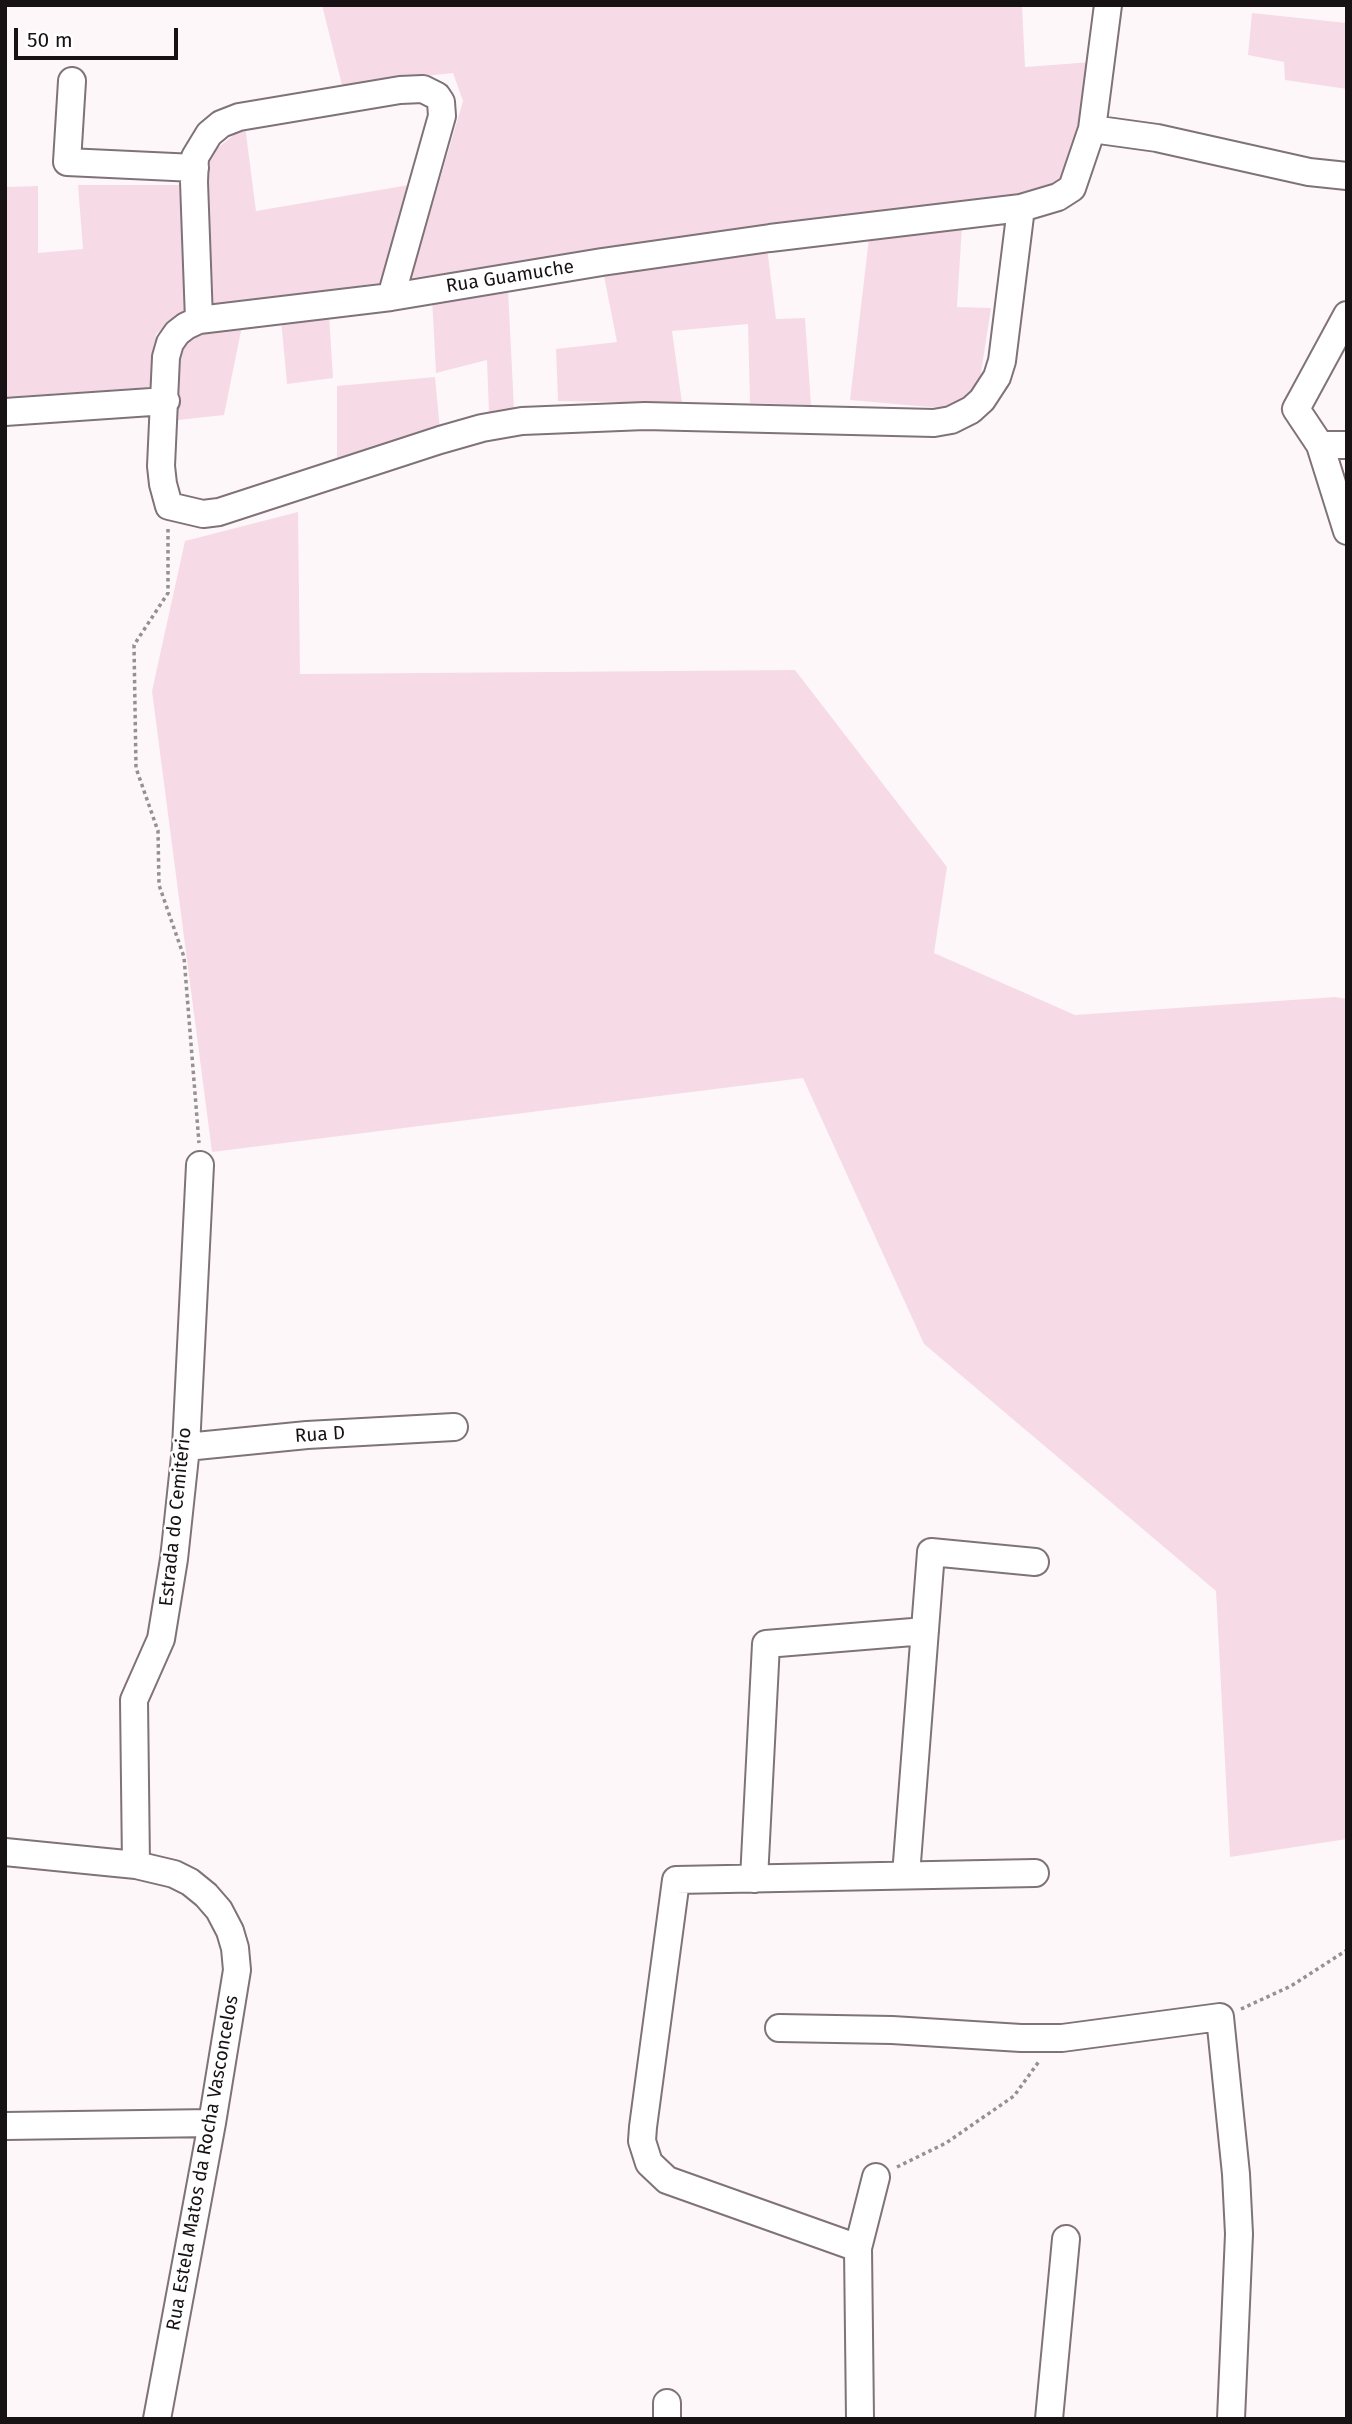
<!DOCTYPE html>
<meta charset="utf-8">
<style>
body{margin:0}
#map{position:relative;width:1352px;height:2424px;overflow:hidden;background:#fdf7fa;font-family:"Fira Sans",sans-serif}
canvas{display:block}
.frame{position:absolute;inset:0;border:7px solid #171214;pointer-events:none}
.scale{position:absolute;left:14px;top:28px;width:164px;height:32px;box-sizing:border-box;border:4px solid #171214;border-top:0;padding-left:9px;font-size:21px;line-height:24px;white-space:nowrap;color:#171214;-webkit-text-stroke:5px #fff;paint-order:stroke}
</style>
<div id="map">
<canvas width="1352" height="2424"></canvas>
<div class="frame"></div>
<div class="scale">50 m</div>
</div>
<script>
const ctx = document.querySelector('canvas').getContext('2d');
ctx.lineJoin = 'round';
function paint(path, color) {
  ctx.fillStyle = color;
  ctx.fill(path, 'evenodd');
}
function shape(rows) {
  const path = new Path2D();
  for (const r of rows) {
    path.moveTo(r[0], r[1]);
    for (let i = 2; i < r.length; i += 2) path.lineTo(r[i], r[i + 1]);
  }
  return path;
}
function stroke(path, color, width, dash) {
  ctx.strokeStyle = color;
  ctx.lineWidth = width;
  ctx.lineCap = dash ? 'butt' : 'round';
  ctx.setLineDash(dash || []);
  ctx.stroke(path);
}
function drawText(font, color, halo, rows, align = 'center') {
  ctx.font = font + ' "Fira Sans",sans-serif';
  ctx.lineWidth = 5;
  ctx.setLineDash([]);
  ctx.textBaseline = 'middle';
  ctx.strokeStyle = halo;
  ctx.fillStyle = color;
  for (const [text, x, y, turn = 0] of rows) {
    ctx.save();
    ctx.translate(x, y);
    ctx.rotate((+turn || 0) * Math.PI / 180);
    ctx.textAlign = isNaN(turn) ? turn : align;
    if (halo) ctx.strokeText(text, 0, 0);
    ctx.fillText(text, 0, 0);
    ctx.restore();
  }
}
paint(shape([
 [322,5,1022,5,1025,67,1092,62,1068,183,1023,199,411,278,463,101,453,73,342,85],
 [1252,13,1347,23,1347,89,1285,80,1284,62,1248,55],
 [245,126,256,211,409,185,384,282,208,309,209,155],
 [78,185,179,185,186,310,156,334,155,387,5,397,5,187,38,186,38,253,83,249],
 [962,226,957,307,991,308,978,392,941,408,850,400,869,238],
 [767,248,776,319,805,318,811,405,750,403,748,324,672,331,682,403,558,401,556,349,617,342,603,271],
 [508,289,514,409,489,413,487,360,436,373,432,298],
 [329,315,333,378,287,384,281,319],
 [242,326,224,415,178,420,173,356,190,335],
 [435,377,440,430,337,462,337,386],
 [298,512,300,674,795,670,947,867,934,953,1075,1015,1335,997,1347,999,1347,1839,1230,1857,1216,1591,924,1344,803,1078,212,1152,152,691,185,541]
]), '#f6dbe7');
const minor = shape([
 [72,81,67,162,195,168],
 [1092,129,1108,5],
 [1021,208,1002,361,997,377,982,400,971,410,951,420,934,423,645,416,522,421,482,428,440,440,219,512,203,514,169,506,163,484,161,466,166,357,170,343,177,333,186,326,199,320,391,297,602,262,770,238,1021,208,1058,197,1072,188,1092,129,1157,138,1309,172,1347,176],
 [1347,315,1296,409,1320,445,1347,531],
 [199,320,194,182,195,157,209,134,221,124,239,117,400,90,423,89,437,96,441,102,442,116,391,297],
 [5,412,166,401],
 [1320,445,1347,445],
 [186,1447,307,1435,454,1427],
 [5,1852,136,1865,174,1874,190,1882,206,1895,219,1910,230,1931,235,1948,237,1970,212,2123,157,2419],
 [136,1865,134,1700,161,1639,174,1559,186,1447,200,1165],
 [906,1875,931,1552,1035,1562],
 [754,1879,766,1644,925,1631],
 [779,2028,892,2030,1021,2038,1062,2038,1220,2017,1236,2174,1239,2234,1231,2419],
 [5,2126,212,2123],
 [858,2248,667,2180,649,2163,642,2141,643,2127,676,1880,1035,1873],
 [667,2419,667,2403],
 [860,2419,858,2248,876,2177],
 [1049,2419,1066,2239]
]);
stroke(minor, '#7f7278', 30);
stroke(shape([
 [168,529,168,593,134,645,136,768,158,831,159,885,184,957,199,1143],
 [1241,2009,1291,1986,1347,1950],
 [897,2167,946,2143,1014,2096,1040,2060]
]), '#959092', 3.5, [3.5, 3.5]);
stroke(minor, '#fff', 26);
drawText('19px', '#171214', '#fff', [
 ["Rua Guamuche",510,277,-9],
 ["Rua D",320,1435,-4],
 ["Estrada do Cemitério",176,1517,-84],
 ["Rua Estela Matos da Rocha Vasconcelos",203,2163,-80]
]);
</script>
